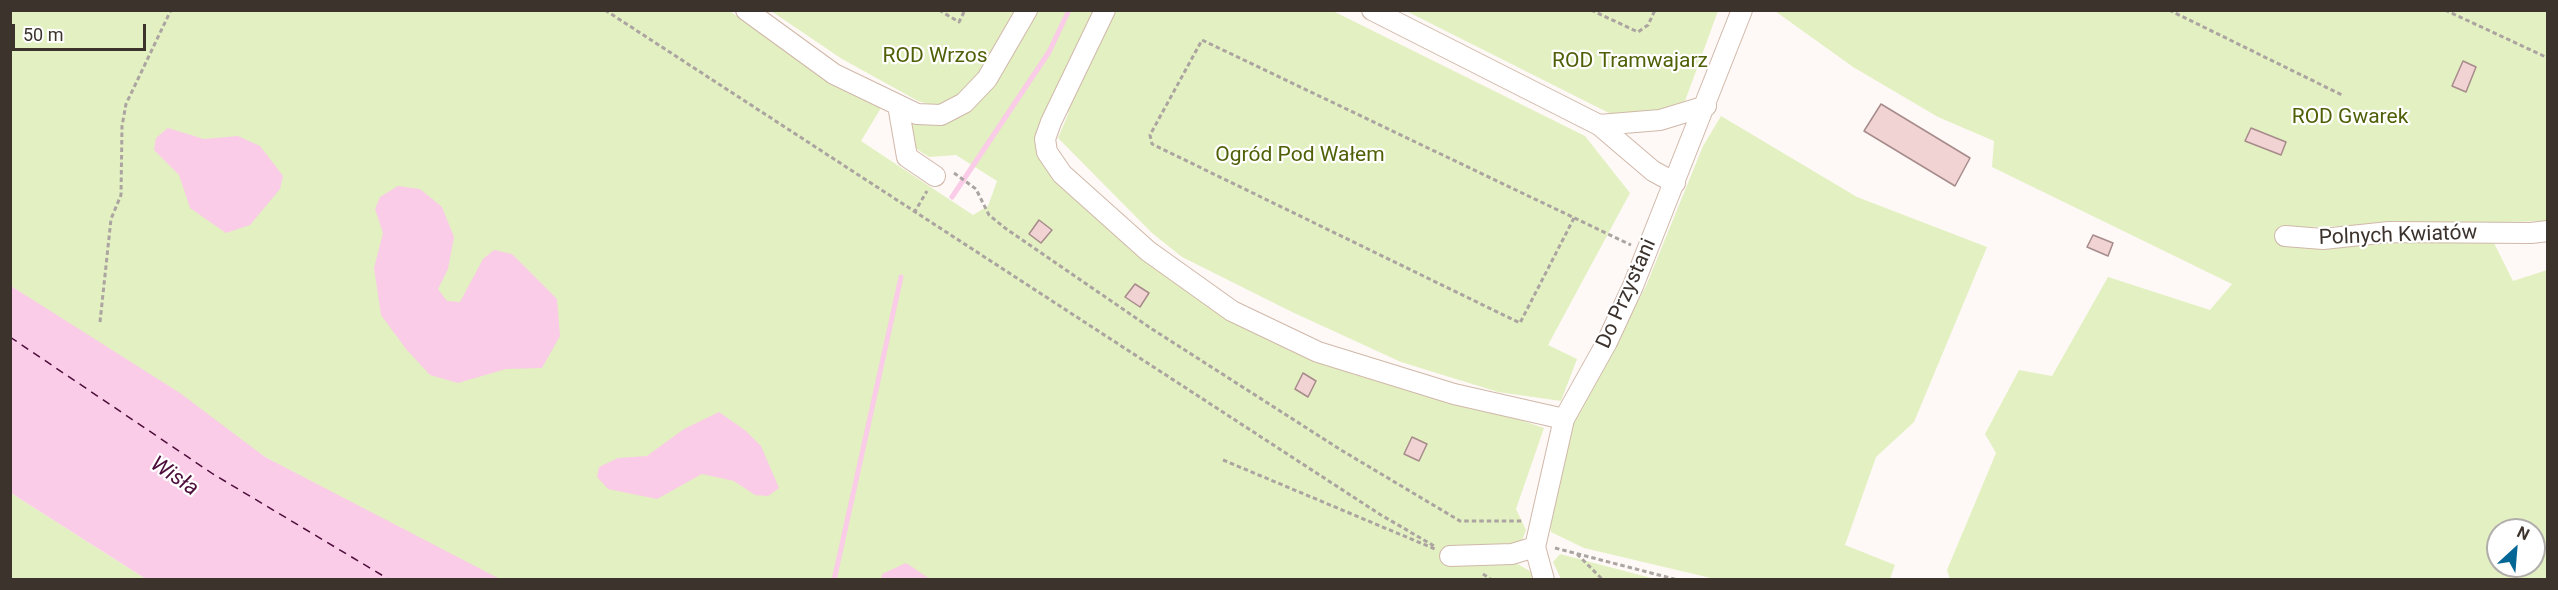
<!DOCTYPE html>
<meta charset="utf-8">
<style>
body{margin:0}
#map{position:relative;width:2558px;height:590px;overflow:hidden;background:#fef9f6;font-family:Roboto,sans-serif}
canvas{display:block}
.frame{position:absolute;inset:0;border:12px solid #3d332d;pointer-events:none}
.north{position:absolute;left:2486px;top:518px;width:60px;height:60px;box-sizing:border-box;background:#fff;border:2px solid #b1adab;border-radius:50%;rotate:26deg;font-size:16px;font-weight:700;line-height:24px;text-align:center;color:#3d332d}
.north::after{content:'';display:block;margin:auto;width:21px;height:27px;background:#046695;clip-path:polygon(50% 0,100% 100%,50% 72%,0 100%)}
.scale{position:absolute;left:12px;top:24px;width:134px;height:27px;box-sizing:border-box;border:3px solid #3d332d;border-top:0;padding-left:8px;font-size:18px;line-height:21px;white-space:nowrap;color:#3d332d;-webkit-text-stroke:4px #fff;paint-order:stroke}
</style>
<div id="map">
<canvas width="2558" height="590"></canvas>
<div class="frame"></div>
<div class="north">N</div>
<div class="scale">50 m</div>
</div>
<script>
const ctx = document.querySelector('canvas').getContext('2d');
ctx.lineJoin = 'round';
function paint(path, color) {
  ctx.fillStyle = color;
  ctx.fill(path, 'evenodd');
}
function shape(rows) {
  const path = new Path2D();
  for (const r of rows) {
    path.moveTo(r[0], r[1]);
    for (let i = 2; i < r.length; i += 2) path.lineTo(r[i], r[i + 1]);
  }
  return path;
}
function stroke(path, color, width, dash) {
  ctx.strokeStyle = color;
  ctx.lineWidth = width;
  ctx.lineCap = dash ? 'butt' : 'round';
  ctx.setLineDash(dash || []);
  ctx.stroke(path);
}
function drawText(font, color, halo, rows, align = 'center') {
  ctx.font = font + ' Roboto,sans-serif';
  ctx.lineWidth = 4.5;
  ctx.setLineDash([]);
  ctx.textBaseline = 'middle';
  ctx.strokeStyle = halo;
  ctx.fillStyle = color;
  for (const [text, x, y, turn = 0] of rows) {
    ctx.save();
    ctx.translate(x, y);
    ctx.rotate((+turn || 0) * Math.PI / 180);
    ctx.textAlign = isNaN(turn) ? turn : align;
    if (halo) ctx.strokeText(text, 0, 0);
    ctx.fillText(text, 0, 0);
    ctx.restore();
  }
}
paint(shape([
 [10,11,730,11,828,82,881,108,861,141,973,215,988,206,997,181,956,155,929,157,909,144,910,119,946,120,1033,11,1097,11,1035,144,1061,182,1210,306,1352,374,1494,411,1544,428,1516,509,1526,530,1514,562,1544,579,492,579,265,457,11,286],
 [771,11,1017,11,969,92,939,107,918,101,842,59],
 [1115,11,1333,11,1585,136,1630,193,1548,345,1577,359,1561,401,1498,392,1401,362,1292,312,1182,257,1152,233,1058,138,1069,112,1067,110],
 [1406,11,1718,11,1685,101,1641,115,1611,114],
 [1775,11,2547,11,2547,221,2310,227,2307,245,2492,239,2513,281,2547,270,2547,579,1950,579,1947,570,1996,453,1985,434,2019,370,2052,376,2108,277,2210,310,2232,284,1992,167,1994,141,1938,117,1853,67],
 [2498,530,2534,530,2534,566,2498,566],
 [1721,116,1857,197,1987,247,1914,422,1876,457,1845,545,1895,565,1890,579,1715,579,1584,548,1551,532,1548,518,1570,429,1646,286,1703,146],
 [11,493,146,579,11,579],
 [1560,554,1655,579,1561,579,1553,562]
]), '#e3f0c2');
paint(shape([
 [168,128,204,139,238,136,260,146,283,176,280,189,250,225,226,233,190,208,179,175,154,150,156,138],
 [398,186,420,189,442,207,454,237,448,269,438,289,447,301,460,302,483,259,494,250,512,254,557,299,560,336,542,368,506,369,458,383,430,375,406,349,381,315,374,268,383,233,375,209,380,197],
 [11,286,180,393,265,457,500,579,146,579,11,493],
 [719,412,746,431,761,446,779,488,768,496,755,495,734,481,702,474,657,499,608,489,597,477,599,467,618,458,647,456,684,429],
 [906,563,930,579,881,579,882,574]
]), '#facce7');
stroke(shape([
 [952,197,1049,52,1069,10],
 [834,580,901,277]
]), '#facce7', 5);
stroke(shape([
 [10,337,213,474,390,580]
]), '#4d0e3b', 1.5, [8, 6]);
const building = shape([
 [2463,61,2476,67,2466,92,2452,86,2463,61],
 [1881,104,1970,158,1955,186,1864,131,1881,104],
 [2251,128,2286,142,2281,155,2245,141,2251,128],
 [1039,220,1052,230,1041,243,1029,234,1039,220],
 [2093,235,2113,243,2108,256,2087,247,2093,235],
 [1135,284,1149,293,1140,307,1125,297,1135,284],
 [1303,373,1316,381,1308,397,1295,389,1303,373],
 [1412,437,1427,444,1419,461,1404,454,1412,437]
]);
paint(building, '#f1d3d3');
stroke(building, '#a78b8b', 1.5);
const minor = shape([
 [746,10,834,74,917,114,941,115,964,103,987,79,1027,10],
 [1105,10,1051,122,1045,139,1047,152,1062,174,1148,251,1232,311,1318,352,1454,394,1564,419],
 [1372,10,1599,125,1660,120,1706,106],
 [898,105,907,157,935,176],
 [1599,125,1653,171,1675,183],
 [2285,236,2323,239,2389,232,2531,233,2548,231],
 [1450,556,1512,554,1535,547],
 [1544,580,1535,547,1564,419,1607,342,1633,286,1742,10]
]);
stroke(minor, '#d0b8aa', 22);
stroke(shape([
 [605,10,1381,515,1436,547],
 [939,10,959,22,965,10],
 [1591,10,1638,32,1648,25,1655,10],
 [2169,10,2344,96],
 [2445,10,2548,58],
 [954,173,976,189,989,215,1005,228,1152,329,1341,450,1460,521,1522,521],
 [914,213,927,191],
 [1574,218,1520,323,1152,144,1150,135,1202,40,1631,245],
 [100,322,111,219,121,195,122,126,126,104,171,10],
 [1223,460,1435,549],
 [1555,548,1678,580],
 [1577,554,1603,580],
 [1483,574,1492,580]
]), '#aba4a0', 3, [4.5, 3]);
stroke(minor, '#fff', 20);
drawText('21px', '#506007', '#fff', [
 ["ROD Wrzos",935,57],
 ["ROD Tramwajarz",1630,62],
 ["ROD Gwarek",2350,118],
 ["Ogród Pod Wałem",1300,156]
]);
drawText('21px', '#3d332d', '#fff', [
 ["Polnych Kwiatów",2398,236,-2],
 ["Do Przystani",1627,294,-66]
]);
drawText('italic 22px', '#4d0e3b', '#fff', [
 ["Wisła",174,477,34]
]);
</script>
